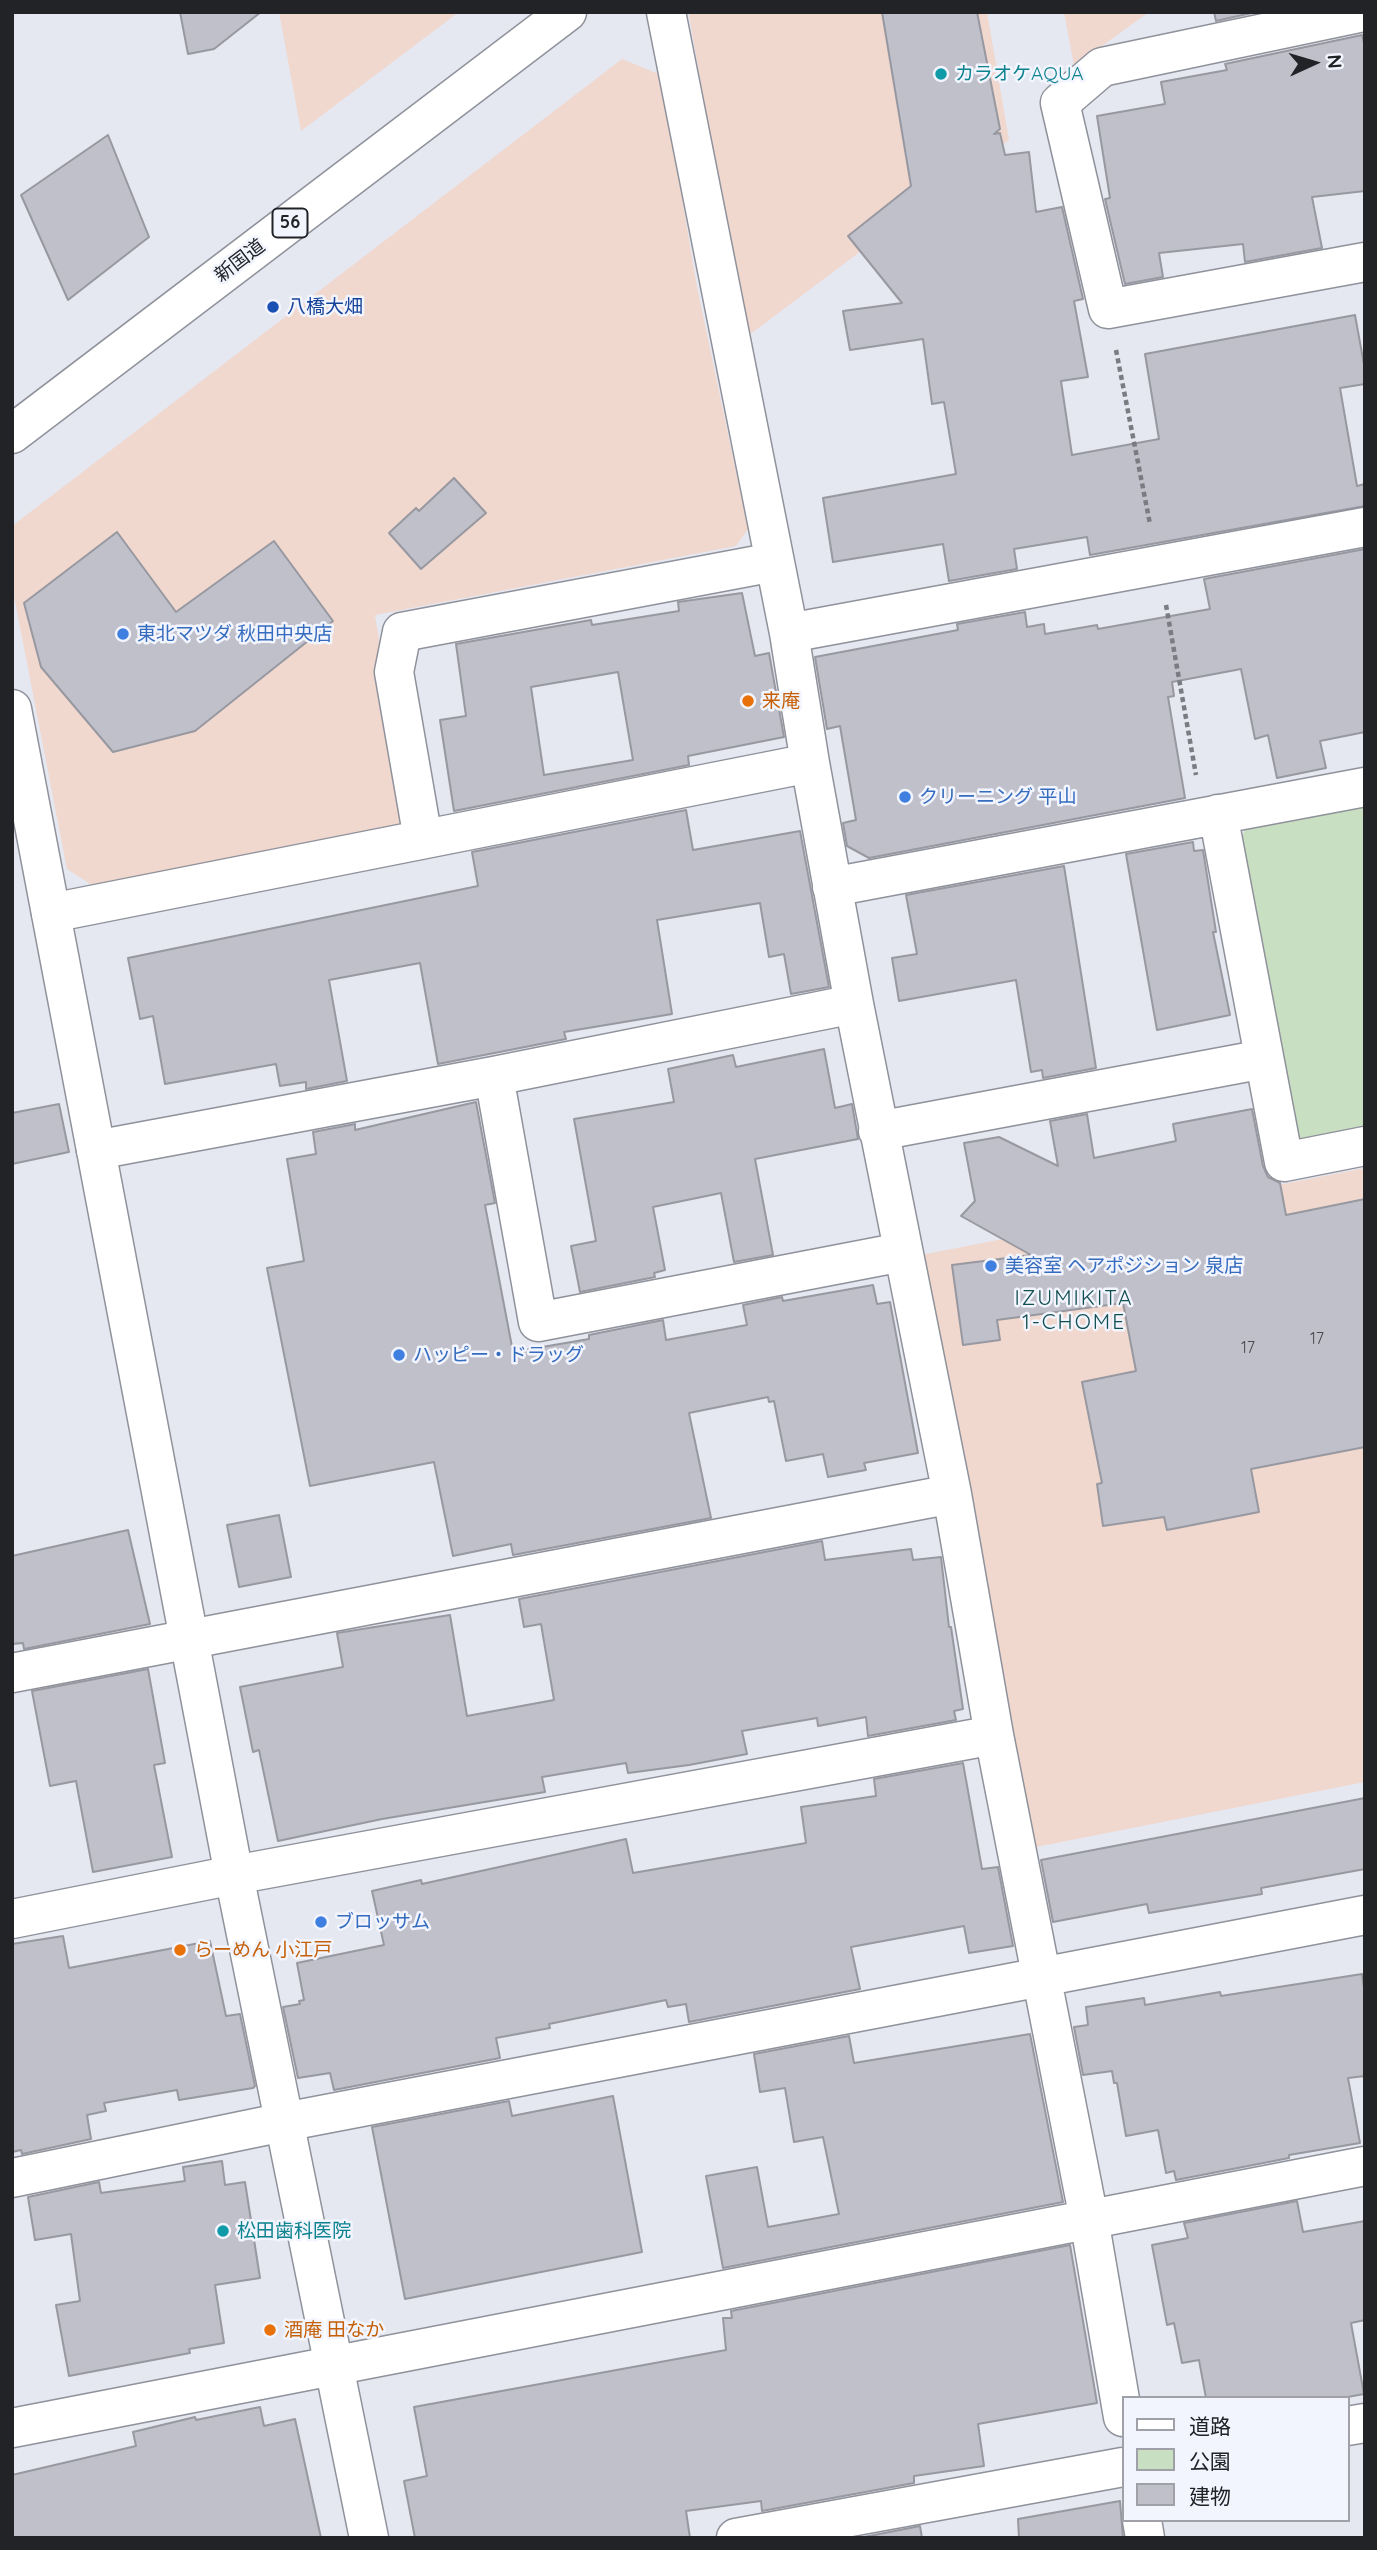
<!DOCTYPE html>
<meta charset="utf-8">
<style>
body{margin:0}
#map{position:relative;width:1377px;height:2550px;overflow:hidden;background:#e5e7f1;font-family:Quicksand,"Noto Sans JP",sans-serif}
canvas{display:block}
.frame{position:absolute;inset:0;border:14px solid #222326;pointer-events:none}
.legend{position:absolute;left:1122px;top:2396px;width:228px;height:126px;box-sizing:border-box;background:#f2f4fe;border:2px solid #9fa0a8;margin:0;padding:9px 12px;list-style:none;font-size:21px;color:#222326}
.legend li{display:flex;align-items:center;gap:14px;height:35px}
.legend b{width:35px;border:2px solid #9fa0a8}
.north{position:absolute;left:1279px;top:28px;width:70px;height:70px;-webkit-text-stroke:5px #f2f4fe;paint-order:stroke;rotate:86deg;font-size:19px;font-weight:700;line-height:28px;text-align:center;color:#222326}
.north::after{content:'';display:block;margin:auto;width:24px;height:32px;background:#222326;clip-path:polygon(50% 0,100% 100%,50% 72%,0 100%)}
</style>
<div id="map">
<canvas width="1377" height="2550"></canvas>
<div class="frame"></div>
<ul class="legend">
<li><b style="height:9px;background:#fff"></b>道路</li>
<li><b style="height:19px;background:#c9dfc1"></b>公園</li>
<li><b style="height:19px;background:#c0c0ca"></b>建物</li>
</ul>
<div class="north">N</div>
</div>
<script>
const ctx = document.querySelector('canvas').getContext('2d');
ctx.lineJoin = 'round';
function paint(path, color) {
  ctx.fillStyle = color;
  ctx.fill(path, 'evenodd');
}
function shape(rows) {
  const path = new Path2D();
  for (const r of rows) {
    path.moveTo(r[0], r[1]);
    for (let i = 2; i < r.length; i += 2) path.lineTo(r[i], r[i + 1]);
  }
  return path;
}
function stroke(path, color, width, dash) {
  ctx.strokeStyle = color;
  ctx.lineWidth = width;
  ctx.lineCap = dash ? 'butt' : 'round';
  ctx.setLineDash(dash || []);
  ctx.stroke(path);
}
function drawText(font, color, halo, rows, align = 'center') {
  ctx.font = font + ' Quicksand,"Noto Sans JP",sans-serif';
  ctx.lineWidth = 5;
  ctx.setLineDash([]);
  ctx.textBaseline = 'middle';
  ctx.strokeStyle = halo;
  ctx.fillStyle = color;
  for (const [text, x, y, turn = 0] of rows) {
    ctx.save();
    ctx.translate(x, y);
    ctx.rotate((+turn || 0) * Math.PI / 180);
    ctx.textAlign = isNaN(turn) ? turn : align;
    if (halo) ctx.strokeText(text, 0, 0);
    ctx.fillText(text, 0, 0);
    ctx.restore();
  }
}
paint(shape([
 [279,12,459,12,301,131],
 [693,12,987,12,1009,140,745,338,689,15],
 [1064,12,1149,12,1074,66],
 [622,59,661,75,697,287,748,529,736,546,375,615,408,814,396,829,98,889,67,869,12,586,12,526],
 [1365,1168,1365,1782,1036,1847,921,1255]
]), '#f0d8cf');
paint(shape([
 [1365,802,1365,1131,1304,1142,1289,1126,1241,838,1249,823]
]), '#c9dfc1');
const building = shape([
 [180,12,261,12,214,49,188,54,180,12],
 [882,12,977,12,1000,129,994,134,1000,133,1005,155,1029,152,1036,212,1062,207,1083,299,1074,301,1088,377,1061,381,1072,455,1159,439,1145,354,1355,315,1365,370,1365,384,1340,388,1357,486,1365,484,1365,506,1090,555,1087,537,1014,549,1017,569,949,581,943,544,833,562,823,498,956,474,944,402,932,404,923,339,850,350,843,311,902,303,848,236,911,186,882,12],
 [1214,12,1256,12,1216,21,1214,12],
 [1362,35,1365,47,1365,191,1312,197,1322,248,1245,262,1243,244,1159,253,1163,277,1125,284,1105,199,1110,198,1097,116,1165,104,1161,82,1227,70,1225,64,1362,35],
 [108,135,149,237,68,300,21,195,108,135],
 [454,478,486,513,421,569,389,533,416,508,419,511,454,478],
 [117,532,176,612,274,541,333,621,195,731,113,752,41,667,24,603,117,532],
 [1365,549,1365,732,1320,741,1326,768,1277,778,1268,735,1255,739,1241,669,1172,682,1174,696,1168,697,1185,798,869,858,847,846,843,823,856,820,840,726,827,729,815,657,958,630,957,624,1025,612,1027,627,1044,624,1045,634,1097,625,1098,629,1210,609,1204,579,1365,549],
 [742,593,755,656,769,653,784,737,688,756,689,765,454,811,440,720,466,716,456,644,591,620,592,625,679,611,678,602,742,593],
 [618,672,633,760,544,775,531,687,618,672],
 [686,810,693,850,800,831,829,987,791,994,784,954,769,957,760,903,657,920,672,1014,564,1032,566,1039,438,1064,420,963,329,980,347,1081,306,1089,306,1082,280,1086,276,1064,165,1084,153,1016,140,1019,128,958,478,886,472,852,686,810],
 [1193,842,1194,851,1203,850,1216,932,1213,932,1230,1015,1157,1030,1126,854,1193,842],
 [1064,866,1096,1068,1043,1078,1042,1070,1031,1072,1016,980,899,1001,892,958,917,954,906,895,1064,866],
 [824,1049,835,1108,852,1104,858,1139,755,1159,773,1255,734,1262,721,1193,653,1207,665,1270,654,1273,655,1277,580,1292,571,1246,596,1241,574,1119,674,1102,668,1069,733,1055,736,1067,824,1049],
 [476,1102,495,1203,485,1205,513,1352,589,1339,589,1335,663,1320,666,1340,747,1325,743,1305,782,1297,783,1301,873,1285,877,1304,890,1302,918,1453,864,1463,866,1470,828,1477,823,1454,786,1461,774,1401,769,1402,768,1397,689,1413,711,1518,513,1555,511,1544,453,1556,434,1462,310,1486,267,1268,304,1261,287,1159,316,1154,313,1132,355,1124,355,1130,476,1102],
 [59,1104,69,1152,12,1164,12,1113,59,1104],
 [1252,1109,1263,1166,1268,1177,1280,1183,1286,1215,1365,1199,1365,1447,1251,1469,1259,1512,1167,1530,1164,1517,1103,1526,1097,1484,1102,1483,1082,1382,1136,1371,1123,1303,997,1320,1000,1340,963,1345,952,1265,1031,1255,961,1216,975,1201,964,1143,999,1137,1058,1166,1050,1121,1087,1114,1094,1158,1176,1141,1173,1124,1252,1109],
 [279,1515,291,1577,239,1587,227,1525,279,1515],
 [128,1530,150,1624,24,1649,23,1643,12,1644,12,1556,128,1530],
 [822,1541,825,1560,911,1549,913,1560,941,1557,949,1627,951,1627,963,1709,954,1711,956,1720,868,1736,866,1717,818,1726,817,1718,742,1731,747,1754,689,1765,628,1773,626,1763,542,1777,545,1792,382,1819,278,1841,259,1750,253,1752,240,1687,343,1667,337,1633,450,1615,467,1716,554,1700,541,1624,524,1627,519,1599,822,1541],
 [148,1669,165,1763,154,1765,172,1857,93,1872,76,1781,50,1786,32,1691,148,1669],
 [963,1763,982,1869,998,1867,1013,1946,969,1953,964,1926,851,1947,860,1989,689,2022,686,2004,668,2007,666,2000,549,2024,550,2028,496,2038,500,2058,334,2090,330,2073,298,2078,283,2007,300,2004,299,2001,304,2000,297,1963,384,1945,372,1891,421,1880,422,1884,626,1839,633,1873,806,1843,801,1807,876,1796,874,1779,963,1763],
 [1365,1798,1365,1869,1261,1888,1262,1894,1149,1913,1147,1904,1053,1922,1041,1860,1365,1798],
 [63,1936,69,1968,210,1941,226,2016,240,2014,255,2086,253,2088,179,2100,177,2090,104,2103,106,2111,87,2115,91,2139,22,2154,21,2150,12,2152,12,1944,63,1936],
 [1362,1974,1365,1994,1365,2076,1348,2078,1360,2143,1289,2155,1289,2158,1176,2180,1174,2171,1166,2173,1158,2130,1126,2136,1117,2083,1114,2083,1112,2071,1083,2075,1074,2027,1088,2025,1086,2007,1144,1998,1145,2005,1220,1992,1221,1996,1362,1974],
 [1030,2034,1063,2202,723,2268,706,2176,757,2167,768,2227,839,2214,823,2137,794,2142,785,2088,760,2092,754,2054,849,2036,854,2063,1030,2034],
 [613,2096,642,2252,405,2299,372,2127,509,2101,512,2116,613,2096],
 [222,2161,225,2185,245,2182,260,2278,215,2285,224,2343,189,2349,190,2353,69,2376,56,2305,80,2301,71,2234,35,2240,28,2197,99,2182,101,2193,185,2181,183,2167,222,2161],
 [1297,2201,1303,2232,1365,2221,1365,2320,1351,2323,1364,2394,1342,2398,1206,2398,1199,2360,1182,2363,1174,2323,1167,2325,1152,2245,1188,2238,1184,2223,1297,2201],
 [1070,2245,1097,2403,978,2424,984,2466,914,2476,914,2483,762,2511,761,2501,686,2511,690,2538,415,2538,404,2481,427,2476,414,2407,726,2350,723,2318,732,2318,731,2311,1070,2245],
 [260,2407,264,2426,295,2419,321,2538,12,2538,12,2475,136,2446,133,2432,195,2417,196,2420,260,2407],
 [1120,2501,1123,2538,1019,2538,1018,2519,1120,2501],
 [920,2526,922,2538,859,2538,920,2526]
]);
paint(building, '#c0c0ca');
stroke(building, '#9898a1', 2);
const minor = shape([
 [666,12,789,633,810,763,854,1004,952,1494,994,1735,1089,2219,1123,2417],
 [1364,12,1102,67,1060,103,1108,309,1365,262],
 [789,633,1365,527],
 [1218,814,1284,1162,1365,1146],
 [423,839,394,672,402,632,774,562],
 [832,887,1365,787],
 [51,913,810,763],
 [494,1076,538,1322,902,1252],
 [878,1131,1264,1059],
 [96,1150,494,1076,854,1004],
 [12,1673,952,1494],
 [12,1919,234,1875,994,1735],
 [12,2178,284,2122,1365,1915],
 [1347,2426,1365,2423],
 [12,2428,1365,2166],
 [1142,2520,1145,2538],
 [736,2538,1123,2467]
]);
const tertiary = shape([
 [12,709,234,1875,369,2538]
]);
const primary = shape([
 [12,434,567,12]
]);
stroke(minor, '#90929b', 41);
stroke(tertiary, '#90929b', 41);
stroke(primary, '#90929b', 41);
stroke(shape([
 [1116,350,1150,524],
 [1166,605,1196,775]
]), '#7a7c82', 4.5, [5, 3.5]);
stroke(minor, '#fff', 38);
stroke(tertiary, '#fff', 38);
stroke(primary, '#fff', 38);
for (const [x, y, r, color] of [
 [941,74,7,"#0f9aa8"],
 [273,307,7,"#1a4fb4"],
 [123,634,7,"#3f7fe0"],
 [748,701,7,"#e8710a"],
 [905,797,7,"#3f7fe0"],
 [991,1266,7,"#3f7fe0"],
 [399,1355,7,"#3f7fe0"],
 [321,1922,7,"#3f7fe0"],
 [180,1950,7,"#e8710a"],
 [223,2231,7,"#0f9aa8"],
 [270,2330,7,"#e8710a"]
]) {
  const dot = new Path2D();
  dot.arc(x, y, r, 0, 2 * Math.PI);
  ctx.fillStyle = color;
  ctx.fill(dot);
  stroke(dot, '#f2f4fe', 2.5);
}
drawText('16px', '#4a4a4f', null, [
 ["17",1317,1339],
 ["17",1248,1348]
]);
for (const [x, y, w] of [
 [290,223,35]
]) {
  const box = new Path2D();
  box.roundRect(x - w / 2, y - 14.5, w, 29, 5);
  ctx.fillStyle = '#f2f4fe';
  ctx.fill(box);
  stroke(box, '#222326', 2);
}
drawText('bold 18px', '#222326', null, [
 ["56",290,223]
]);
drawText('19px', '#0d838f', '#f2f4fe', [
 ["カラオケAQUA",955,74],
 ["松田歯科医院",237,2231]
], 'left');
drawText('19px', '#222326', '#f2f4fe', [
 ["新国道",240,261,-37]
]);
drawText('19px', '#164399', '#f2f4fe', [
 ["八橋大畑",287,307]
], 'left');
drawText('19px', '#366cbe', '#f2f4fe', [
 ["東北マツダ 秋田中央店",137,634],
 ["クリーニング 平山",919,797],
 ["美容室 ヘアポジション 泉店",1005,1266],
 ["ハッピー・ドラッグ",413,1355],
 ["ブロッサム",335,1922]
], 'left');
drawText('19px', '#c56008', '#f2f4fe', [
 ["来庵",762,701],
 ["らーめん 小江戸",194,1950],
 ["酒庵 田なか",284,2330]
], 'left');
ctx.letterSpacing = '2px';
drawText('21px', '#104e4f', '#f2f4fe', [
 ["IZUMIKITA",1074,1299],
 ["1-CHOME",1074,1323]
]);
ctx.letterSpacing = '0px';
</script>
